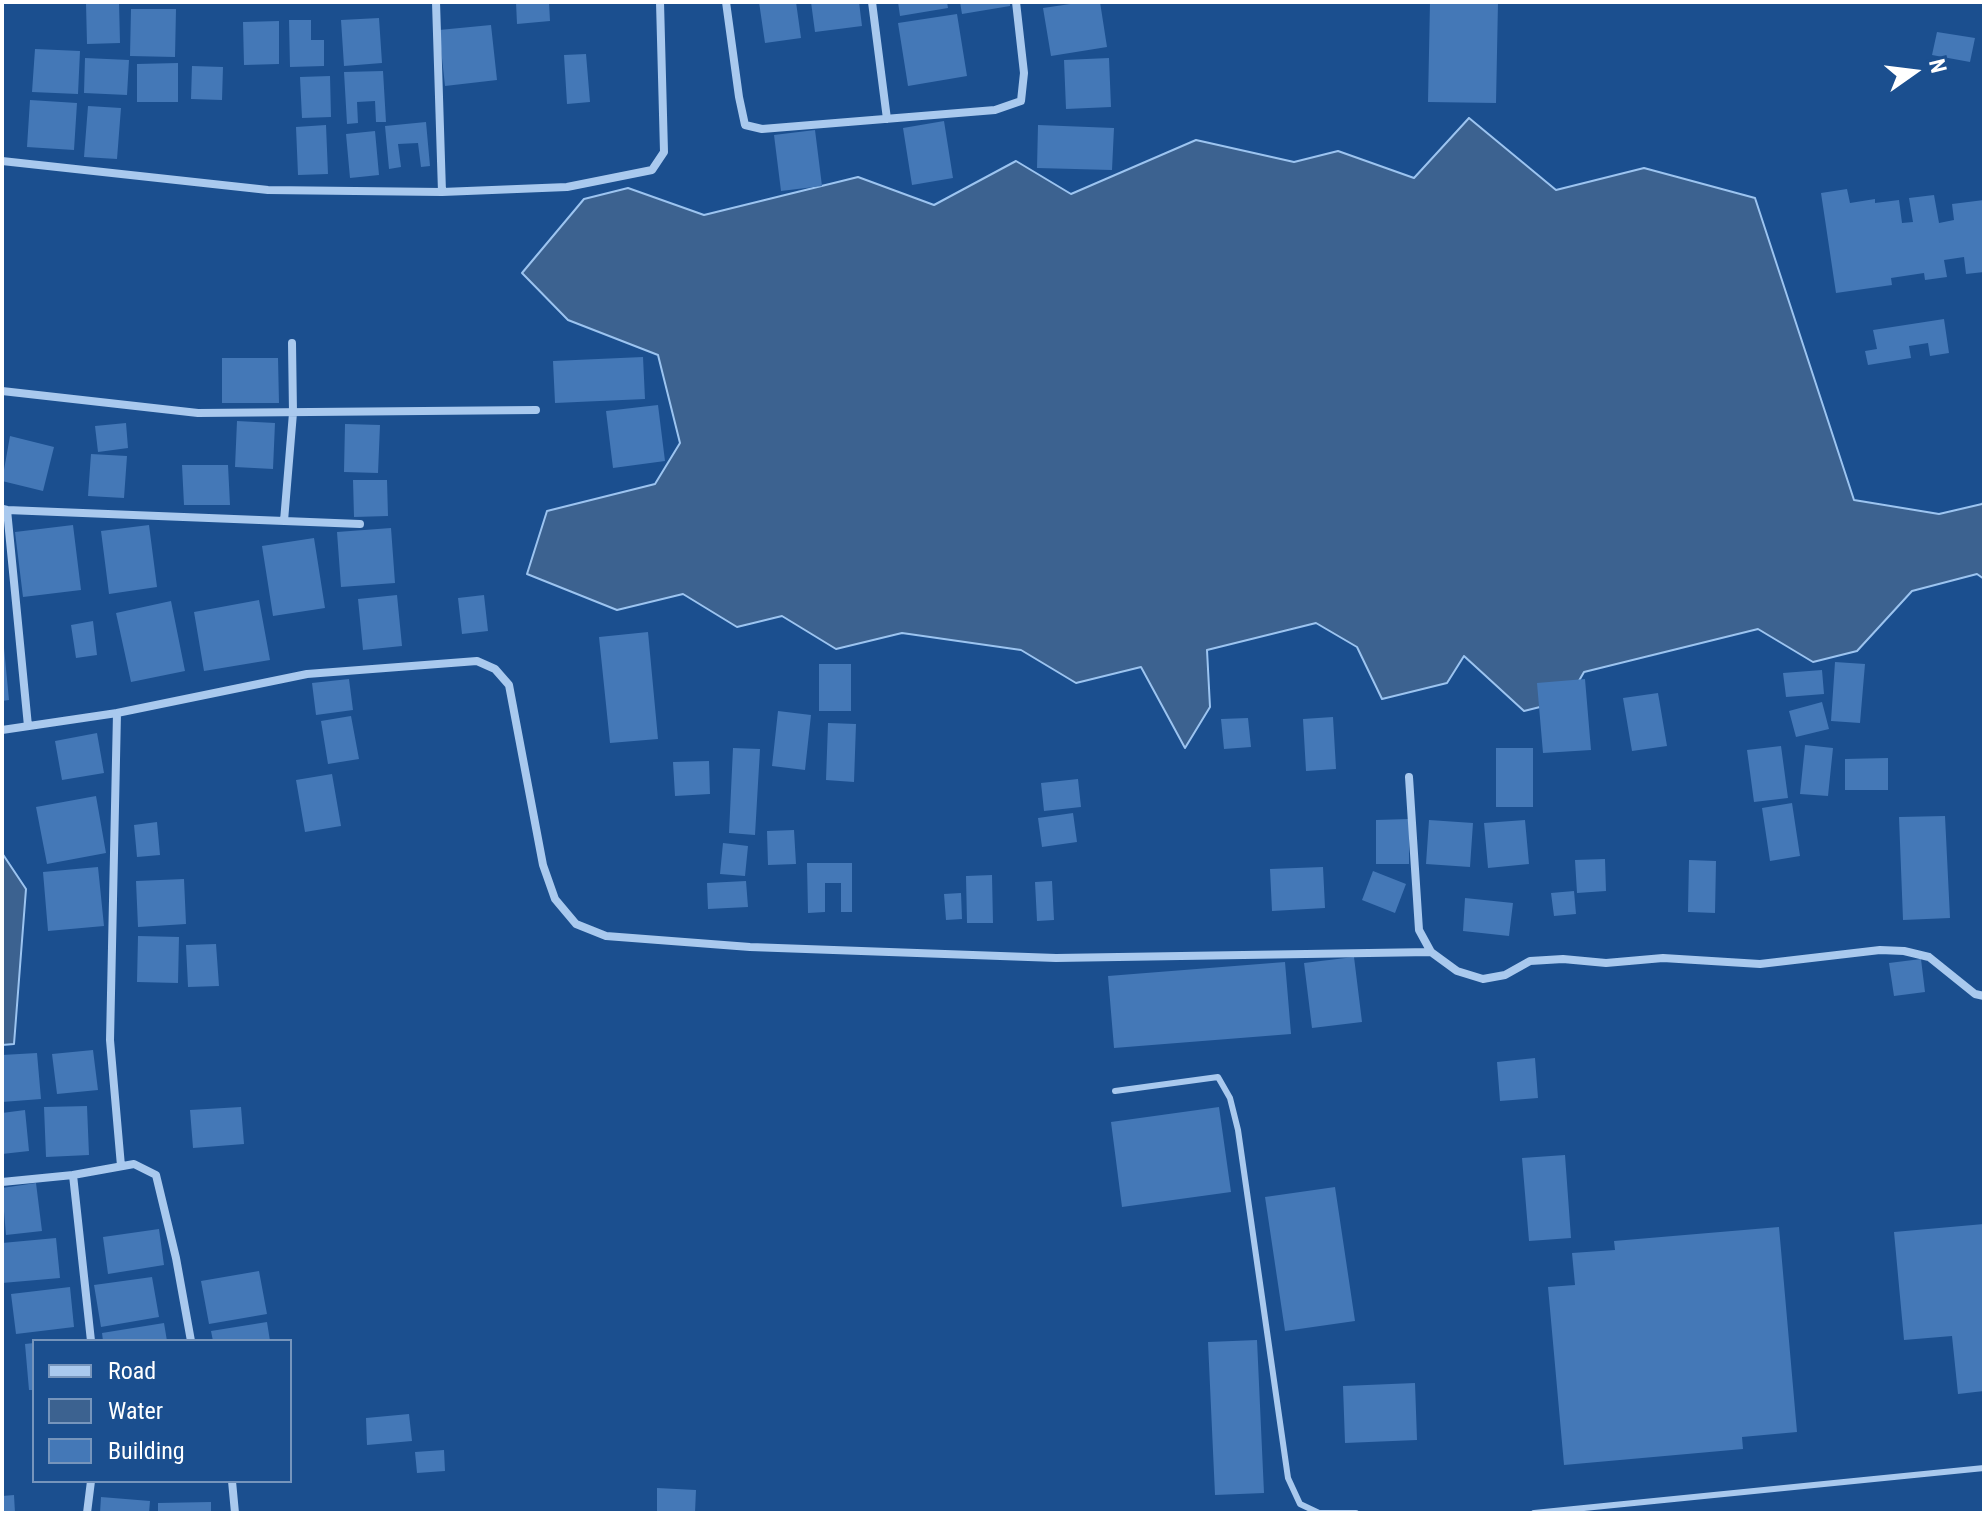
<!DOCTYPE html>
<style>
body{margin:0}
#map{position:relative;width:1986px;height:1515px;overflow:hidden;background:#1b4f8f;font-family:"Roboto Condensed",sans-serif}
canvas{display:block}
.frame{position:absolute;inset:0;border:4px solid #fff;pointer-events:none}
.legend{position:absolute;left:32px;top:1339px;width:260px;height:144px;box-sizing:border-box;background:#1b4f8f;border:2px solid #7695bc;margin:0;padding:10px 14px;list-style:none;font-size:24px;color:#fff}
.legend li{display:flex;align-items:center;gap:16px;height:40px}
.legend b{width:40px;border:2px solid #7695bc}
.north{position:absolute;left:1874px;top:32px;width:80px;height:80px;-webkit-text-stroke:6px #1b4f8f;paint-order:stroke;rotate:76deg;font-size:22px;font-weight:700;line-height:32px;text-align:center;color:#fff}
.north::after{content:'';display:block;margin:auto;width:28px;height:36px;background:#fff;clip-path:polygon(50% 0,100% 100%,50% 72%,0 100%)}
</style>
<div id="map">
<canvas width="1986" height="1515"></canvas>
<div class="frame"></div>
<ul class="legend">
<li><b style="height:10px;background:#a9c9ee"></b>Road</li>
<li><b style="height:22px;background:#3c6290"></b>Water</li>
<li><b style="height:22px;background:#4478b7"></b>Building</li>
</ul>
<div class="north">N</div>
</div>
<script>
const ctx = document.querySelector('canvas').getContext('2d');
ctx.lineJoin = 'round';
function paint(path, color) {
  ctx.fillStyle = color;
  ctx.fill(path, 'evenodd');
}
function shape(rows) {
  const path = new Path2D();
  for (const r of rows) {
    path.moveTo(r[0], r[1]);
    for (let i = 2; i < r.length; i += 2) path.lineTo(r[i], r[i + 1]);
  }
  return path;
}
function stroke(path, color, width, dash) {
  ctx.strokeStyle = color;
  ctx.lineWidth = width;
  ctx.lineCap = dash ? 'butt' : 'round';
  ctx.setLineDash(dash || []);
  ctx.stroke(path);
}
const water = shape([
 [1469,118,1556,190,1644,168,1755,198,1854,500,1939,514,1982,504,1984,501,1984,579,1977,574,1912,591,1857,651,1813,662,1758,629,1584,672,1568,700,1524,711,1464,656,1447,683,1382,699,1357,647,1316,623,1207,650,1210,707,1185,748,1141,667,1076,683,1021,650,902,633,836,649,782,616,737,627,683,594,617,610,527,574,547,511,655,484,680,443,658,355,568,320,522,273,584,199,628,188,704,215,858,177,934,205,1016,161,1071,194,1196,140,1294,162,1338,151,1414,178,1469,118],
 [2,853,26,889,14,1044,2,1045,2,853]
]);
paint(water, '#3c6290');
stroke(water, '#9cc4f0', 2);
paint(shape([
 [119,2,120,43,87,44,86,3],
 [516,2,549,2,550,21,517,24],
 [759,2,796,2,801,38,765,43],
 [811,2,859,2,862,26,815,32],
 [898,2,947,2,948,8,900,16],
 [960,2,1010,2,1010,6,962,14],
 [1084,2,1100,2,1107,47,1051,56,1043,8],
 [1430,2,1498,2,1496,103,1428,102],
 [131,9,176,9,175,57,130,56],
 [957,14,967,76,908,86,898,23],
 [379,18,382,63,344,66,341,20],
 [289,20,311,20,311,40,324,40,324,66,290,67],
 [279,21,279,64,244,65,243,22],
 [491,25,497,80,445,86,439,30],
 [1937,32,1975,38,1970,62,1932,55],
 [35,49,80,51,78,94,32,92],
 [586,54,590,102,567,104,564,55],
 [85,58,129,60,127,95,84,93],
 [1109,58,1111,107,1066,109,1064,60],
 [178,63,178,102,137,102,137,64],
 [192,66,223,67,222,100,191,99],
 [383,71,386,122,376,122,375,101,357,102,358,123,347,124,344,72],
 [330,76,331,117,302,118,300,77],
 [30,100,77,103,74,150,27,147],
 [88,106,121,108,117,159,84,157],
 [944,121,953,178,912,185,903,128],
 [426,122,430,166,421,167,418,143,398,144,401,167,389,169,385,126],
 [326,125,328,174,298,175,296,127],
 [1038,125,1114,128,1112,170,1037,168],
 [815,130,822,186,781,191,774,135],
 [375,131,379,175,350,178,346,134],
 [1847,189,1850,203,1875,199,1875,203,1899,200,1902,223,1913,222,1909,198,1934,195,1939,223,1954,220,1952,204,1984,200,1984,272,1966,274,1964,257,1944,260,1947,277,1925,280,1924,273,1891,278,1892,285,1836,293,1821,193],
 [1944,319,1949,353,1930,356,1928,343,1909,346,1911,358,1868,365,1865,351,1877,349,1873,330],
 [643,357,645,399,555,403,553,361],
 [222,358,278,358,279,403,222,403],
 [658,405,665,461,613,468,606,411],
 [237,421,275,423,273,469,235,467],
 [126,423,128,448,98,452,95,426],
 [345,424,380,425,378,473,344,472],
 [10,436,54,447,43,491,2,481],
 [91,454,127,456,124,498,88,496],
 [182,465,228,465,230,505,184,505],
 [353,480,387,480,388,516,354,517],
 [73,525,81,590,23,597,15,532],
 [149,525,157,587,109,594,101,531],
 [391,528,395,583,341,587,337,532],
 [314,538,325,608,273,616,262,546],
 [397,595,402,646,363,650,358,599],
 [484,595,488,631,462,634,458,598],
 [259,600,270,660,204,671,194,612],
 [171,601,185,671,131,682,116,613],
 [93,621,97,655,76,658,71,625],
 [648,632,658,739,610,743,599,637],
 [2,648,4,648,9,700,2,701],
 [1835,662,1865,664,1860,723,1831,721],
 [819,664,851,664,851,711,819,711],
 [1822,670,1824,694,1786,697,1783,673],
 [349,679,353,710,316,715,312,683],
 [1585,679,1591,750,1543,753,1537,683],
 [1658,693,1667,746,1632,751,1623,698],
 [1822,702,1829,729,1796,737,1789,711],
 [778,711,811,715,805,770,772,766],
 [351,716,359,759,328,764,321,721],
 [1333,717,1336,769,1306,771,1303,719],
 [1248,718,1251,747,1224,749,1221,719],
 [828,723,856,724,854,782,826,780],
 [97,733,104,773,62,780,55,741],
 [1805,745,1833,748,1828,796,1800,794],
 [1781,746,1788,798,1754,802,1747,750],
 [733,748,760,749,755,835,729,833],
 [1496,748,1533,748,1533,807,1496,807],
 [1888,758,1888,790,1845,790,1845,759],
 [709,761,710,794,675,796,673,762],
 [332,774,341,826,305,832,296,780],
 [1078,779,1081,807,1044,811,1041,783],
 [96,796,106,853,47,864,36,807],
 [1792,803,1800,856,1770,861,1762,808],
 [1073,813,1077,842,1042,847,1038,818],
 [1945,816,1950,918,1903,920,1899,817],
 [1409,819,1409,864,1376,864,1376,820],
 [1429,820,1473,823,1470,867,1426,864],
 [1525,820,1529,864,1488,868,1484,823],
 [157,822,160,855,137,857,134,825],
 [794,830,796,864,768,865,767,831],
 [723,843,748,846,745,876,720,874],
 [1605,859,1606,891,1577,893,1575,860],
 [1689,860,1716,861,1715,913,1688,912],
 [807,863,852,863,852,912,841,912,841,883,825,883,825,912,808,913],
 [98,867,104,926,48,931,43,872],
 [1323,867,1325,908,1272,911,1270,869],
 [1373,871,1406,884,1395,913,1362,900],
 [992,875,993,923,967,923,966,876],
 [184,879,186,924,138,927,136,881],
 [746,881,748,907,708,909,707,883],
 [1052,881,1054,920,1037,921,1035,882],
 [1574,891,1576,914,1554,916,1551,893],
 [961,893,962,919,946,920,944,894],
 [1465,898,1513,903,1509,936,1463,931],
 [138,936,179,937,178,983,137,982],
 [216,944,219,986,188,987,186,945],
 [1354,957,1362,1022,1312,1028,1304,963],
 [1921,959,1925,992,1894,996,1889,963],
 [1285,962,1291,1034,1114,1048,1108,976],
 [93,1050,98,1090,57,1094,52,1054],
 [37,1053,41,1099,2,1102,2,1055],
 [1535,1058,1538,1098,1500,1101,1497,1062],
 [87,1106,89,1155,46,1157,44,1107],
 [241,1107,244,1144,193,1148,190,1110],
 [1219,1107,1231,1192,1122,1207,1111,1122],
 [25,1110,29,1151,2,1154,2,1113],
 [1565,1155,1571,1238,1529,1241,1522,1158],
 [36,1183,42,1231,6,1235,2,1188],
 [1335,1187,1355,1321,1285,1331,1265,1197],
 [1984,1224,1984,1391,1958,1394,1952,1336,1904,1340,1894,1232],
 [1779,1227,1797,1432,1742,1437,1743,1449,1564,1465,1548,1287,1575,1285,1572,1253,1615,1250,1614,1241],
 [159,1229,164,1265,108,1274,103,1237],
 [56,1238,60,1278,2,1283,2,1243],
 [259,1271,267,1314,209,1324,201,1281],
 [152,1277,159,1317,101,1327,94,1285],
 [70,1287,74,1327,16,1334,11,1294],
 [267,1322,270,1341,213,1341,211,1331],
 [164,1323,167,1341,103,1341,102,1333],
 [1257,1340,1264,1493,1215,1495,1208,1342],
 [34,1343,34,1390,29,1390,25,1344],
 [1415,1383,1417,1440,1345,1443,1343,1386],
 [409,1414,412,1441,367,1445,366,1418],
 [444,1450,445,1471,417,1473,415,1452],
 [657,1488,696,1490,695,1513,657,1513],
 [14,1495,15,1513,2,1513,2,1496],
 [101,1497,150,1501,149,1513,100,1513],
 [211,1502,211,1513,158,1513,158,1503]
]), '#4478b7');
stroke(shape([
 [1115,1091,1218,1077,1230,1098,1238,1130,1288,1478,1300,1504,1319,1513,1356,1513],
 [1534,1513,1984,1468]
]), '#a9c9ee', 6);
stroke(shape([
 [436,2,442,192],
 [726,2,739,97,745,125,762,129,995,110,1021,101,1024,73,1016,2],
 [872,2,887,119],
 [2,161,268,190,442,192,567,187,652,170,664,152,660,2],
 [2,391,198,413,536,410],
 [3,509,7,510,28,726],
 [7,510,360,524],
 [284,521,293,413,292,343],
 [2,730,117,713],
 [1409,777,1419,930,1431,952,1457,971,1483,979,1505,975,1530,961,1563,959,1606,963,1663,958,1760,964,1880,950,1904,951,1929,957,1975,994,1984,996],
 [121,1166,110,1040,117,713,307,674,477,661,495,669,509,685,543,865,555,899,576,924,606,936,750,947,1056,958,1431,952],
 [2,1182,73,1175],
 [91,1341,73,1175,134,1164,156,1175,176,1258,191,1341],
 [232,1481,235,1513],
 [87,1513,91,1481]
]), '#a9c9ee', 8);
</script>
